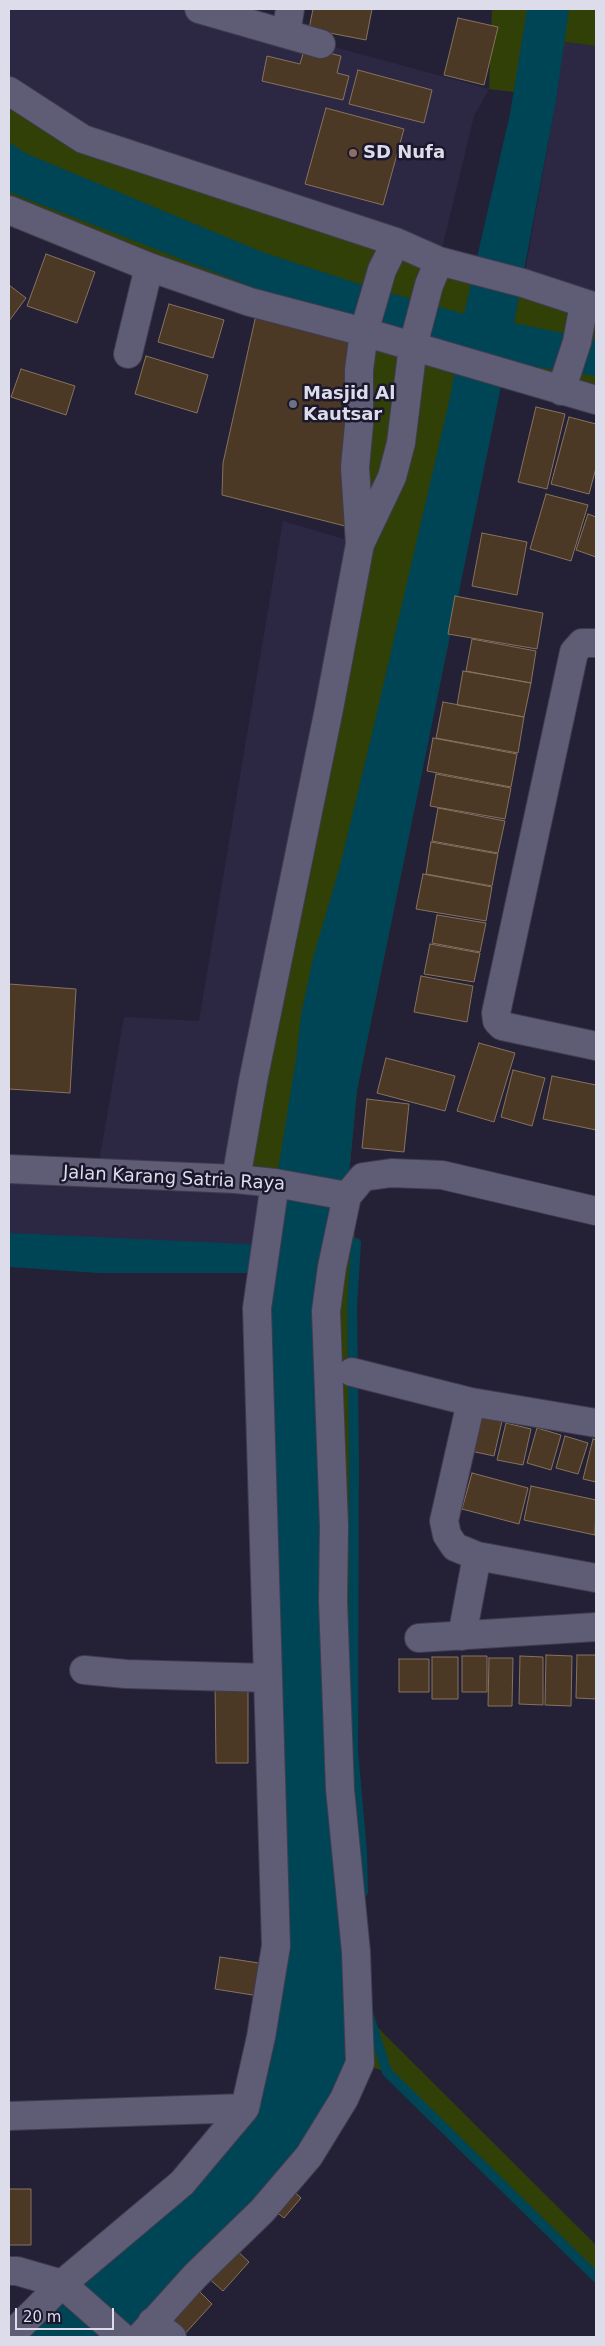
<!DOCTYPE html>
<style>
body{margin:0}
#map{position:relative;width:605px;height:2346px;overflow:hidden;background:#242137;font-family:"DejaVu Sans",sans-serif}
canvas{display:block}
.frame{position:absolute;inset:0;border:10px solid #dddceb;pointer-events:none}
.scale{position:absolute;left:15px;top:2308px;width:99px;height:22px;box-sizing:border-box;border:2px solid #dddceb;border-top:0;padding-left:6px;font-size:15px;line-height:18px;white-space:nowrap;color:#dddceb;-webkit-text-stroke:4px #1b182d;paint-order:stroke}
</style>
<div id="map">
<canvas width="605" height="2346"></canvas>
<div class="frame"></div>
<div class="scale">20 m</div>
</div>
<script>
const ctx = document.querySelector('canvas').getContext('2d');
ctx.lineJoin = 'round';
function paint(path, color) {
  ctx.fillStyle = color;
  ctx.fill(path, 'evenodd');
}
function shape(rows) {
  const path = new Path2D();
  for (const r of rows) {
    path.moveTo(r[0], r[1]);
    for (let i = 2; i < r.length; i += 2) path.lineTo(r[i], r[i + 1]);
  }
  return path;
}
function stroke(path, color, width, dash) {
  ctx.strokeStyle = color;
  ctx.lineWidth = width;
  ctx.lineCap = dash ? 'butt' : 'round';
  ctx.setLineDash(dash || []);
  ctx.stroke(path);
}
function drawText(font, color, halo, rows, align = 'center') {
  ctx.font = font + ' "DejaVu Sans",sans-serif';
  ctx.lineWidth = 5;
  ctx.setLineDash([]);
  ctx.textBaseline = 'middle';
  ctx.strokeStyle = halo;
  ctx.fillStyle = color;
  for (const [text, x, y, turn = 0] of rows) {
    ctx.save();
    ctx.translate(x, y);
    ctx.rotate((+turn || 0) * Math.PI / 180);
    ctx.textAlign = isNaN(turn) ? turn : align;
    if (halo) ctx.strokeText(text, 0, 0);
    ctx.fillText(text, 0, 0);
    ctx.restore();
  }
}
paint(shape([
 [9,9,218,9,286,34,489,89,474,116,439,261,83,139,9,91],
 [564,42,596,46,596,307,523,283,556,101],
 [283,521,360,544,264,1258,9,1267,9,1169,97,1174,124,1017,199,1021]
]), '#2c2844');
paint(shape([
 [492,9,596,9,596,46,565,42,560,65,514,92,489,89],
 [9,91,83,139,596,307,596,400,503,374,357,1090,347,1196,356,1243,352,1306,353,1751,362,1852,364,1976,370,2020,596,2245,596,2277,387,2072,360,2063,326,1311,347,1196,236,1179,360,544,364,332,9,210]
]), '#304007');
paint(shape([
 [527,9,569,9,556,101,514,323,596,340,596,376,506,362,357,1090,347,1196,332,1267,356,1952,344,2099,140,2337,9,2337,245,2108,276,1946,261,1273,99,1273,9,1267,9,1233,266,1245,296,1059,301,1015,313,958,340,866,371,738,451,393,458,352,258,289,9,192,9,142,25,153,262,252,359,284,464,314,510,114]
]), '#004555');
stroke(shape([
 [356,1243,352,1306,354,1456,353,1751,362,1852,363,1892],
 [369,2016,387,2072,596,2277]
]), '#004555', 10);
const building = shape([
 [313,9,372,9,366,40,309,29,313,9],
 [458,18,498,27,484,85,444,75,458,18],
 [305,47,341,56,337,73,349,76,343,100,262,81,267,56,300,64,305,47],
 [358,70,432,90,424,123,349,104,358,70],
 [326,108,404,129,383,205,305,184,326,108],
 [46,254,95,272,77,323,27,306,46,254],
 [9,285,26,298,9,321,9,285],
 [169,304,224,320,213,358,158,342,169,304],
 [256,315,364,332,345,526,222,495,223,463,256,315],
 [146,356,208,375,197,413,135,394,146,356],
 [21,369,75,386,66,415,11,397,21,369],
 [536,407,565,414,547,489,518,482,536,407],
 [569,417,596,424,596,468,589,494,551,484,569,417],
 [546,494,588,505,571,561,530,549,546,494],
 [588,514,596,517,596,557,576,550,588,514],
 [482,533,527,542,517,595,472,586,482,533],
 [455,596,543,613,537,649,448,634,455,596],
 [472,639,536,651,531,683,466,671,472,639],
 [463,671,531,683,524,717,457,705,463,671],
 [443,702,524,717,518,753,436,738,443,702],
 [433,738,517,754,511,787,427,771,433,738],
 [436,774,511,788,505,819,430,806,436,774],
 [438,808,505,821,498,853,432,841,438,808],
 [431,842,498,854,492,886,426,874,431,842],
 [423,874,492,887,486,921,416,909,423,874],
 [437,915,486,923,480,952,432,943,437,915],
 [430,944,480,953,474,982,424,974,430,944],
 [421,976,473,986,467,1022,414,1012,421,976],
 [9,984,76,989,70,1093,9,1089,9,984],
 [479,1043,515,1053,494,1122,457,1111,479,1043],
 [386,1058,455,1076,445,1111,377,1093,386,1058],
 [513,1070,545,1078,532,1126,501,1117,513,1070],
 [552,1076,596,1085,596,1130,543,1119,552,1076],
 [367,1099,409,1104,404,1152,362,1148,367,1099],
 [474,1415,502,1421,494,1456,466,1450,474,1415],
 [506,1423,531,1429,523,1465,497,1460,506,1423],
 [537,1428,561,1435,551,1470,527,1463,537,1428],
 [565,1436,588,1443,578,1474,556,1468,565,1436],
 [593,1439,596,1440,596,1482,583,1479,593,1439],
 [472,1473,528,1488,519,1524,462,1509,472,1473],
 [531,1486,596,1500,595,1535,524,1520,531,1486],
 [546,1655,572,1656,571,1706,545,1705,546,1655],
 [577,1655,596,1655,596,1699,576,1698,577,1655],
 [462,1656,487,1656,487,1692,462,1692,462,1656],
 [520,1656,543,1657,543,1705,519,1704,520,1656],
 [432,1657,458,1657,458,1699,432,1699,432,1657],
 [489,1658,513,1658,512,1706,488,1706,489,1658],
 [399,1659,429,1659,429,1692,399,1692,399,1659],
 [215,1681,248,1681,248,1763,216,1763,215,1681],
 [220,1957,265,1964,259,1996,215,1989,220,1957],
 [290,2188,301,2198,284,2218,271,2208,290,2188],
 [9,2189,31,2189,31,2245,9,2245,9,2189],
 [233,2247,249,2262,223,2291,206,2276,233,2247],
 [198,2290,212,2304,182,2337,164,2328,198,2290]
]);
paint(building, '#4b3925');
stroke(building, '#87725d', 1);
const minor = shape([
 [199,9,321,44],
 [286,34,290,9],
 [9,91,83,139,396,242,439,261,523,283,596,307],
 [9,210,149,267,250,302,364,332,596,400],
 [128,354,149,267],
 [561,391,577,342,584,304],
 [361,542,392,477,401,443,413,346,429,285,439,261],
 [596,643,582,643,574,652,496,1013,497,1021,502,1026,596,1046],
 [236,1179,253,1081,329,709,360,544,355,467,359,425,359,370,364,332,382,270,396,242],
 [352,1372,471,1402,596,1423],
 [471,1402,444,1521,447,1535,455,1547,477,1556,596,1578],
 [462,1636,477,1556],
 [419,1638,596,1627],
 [84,1670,126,1674,268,1678],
 [9,2116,245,2108],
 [9,2271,17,2271,62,2284,122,2337],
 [152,2322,172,2337],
 [9,2337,62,2284,182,2183,245,2108,261,2037,276,1946,257,1308,275,1183],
 [140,2337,195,2276,262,2211,309,2156,344,2099,360,2063,356,1952,340,1789,333,1601,334,1526,326,1311,332,1267,347,1196]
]);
const tertiary = shape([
 [9,1169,236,1179,275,1183,347,1196,363,1177,391,1173,442,1175,596,1211]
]);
stroke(minor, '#403c4f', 30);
stroke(tertiary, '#403c4f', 30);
stroke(minor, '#5f5c75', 28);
stroke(tertiary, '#5f5c75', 28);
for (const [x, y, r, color] of [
 [353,153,5,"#8d6e63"],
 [293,404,5,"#6b7280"]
]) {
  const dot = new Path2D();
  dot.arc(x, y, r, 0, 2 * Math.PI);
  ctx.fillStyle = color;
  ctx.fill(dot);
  stroke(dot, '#1b182d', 2);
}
drawText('bold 18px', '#dddceb', '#1b182d', [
 ["SD Nufa",363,153],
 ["Masjid Al",303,394],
 ["Kautsar",303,415]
], 'left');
drawText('18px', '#dddceb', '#1b182d', [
 ["Jalan Karang Satria Raya",174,1179,3]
]);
</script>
